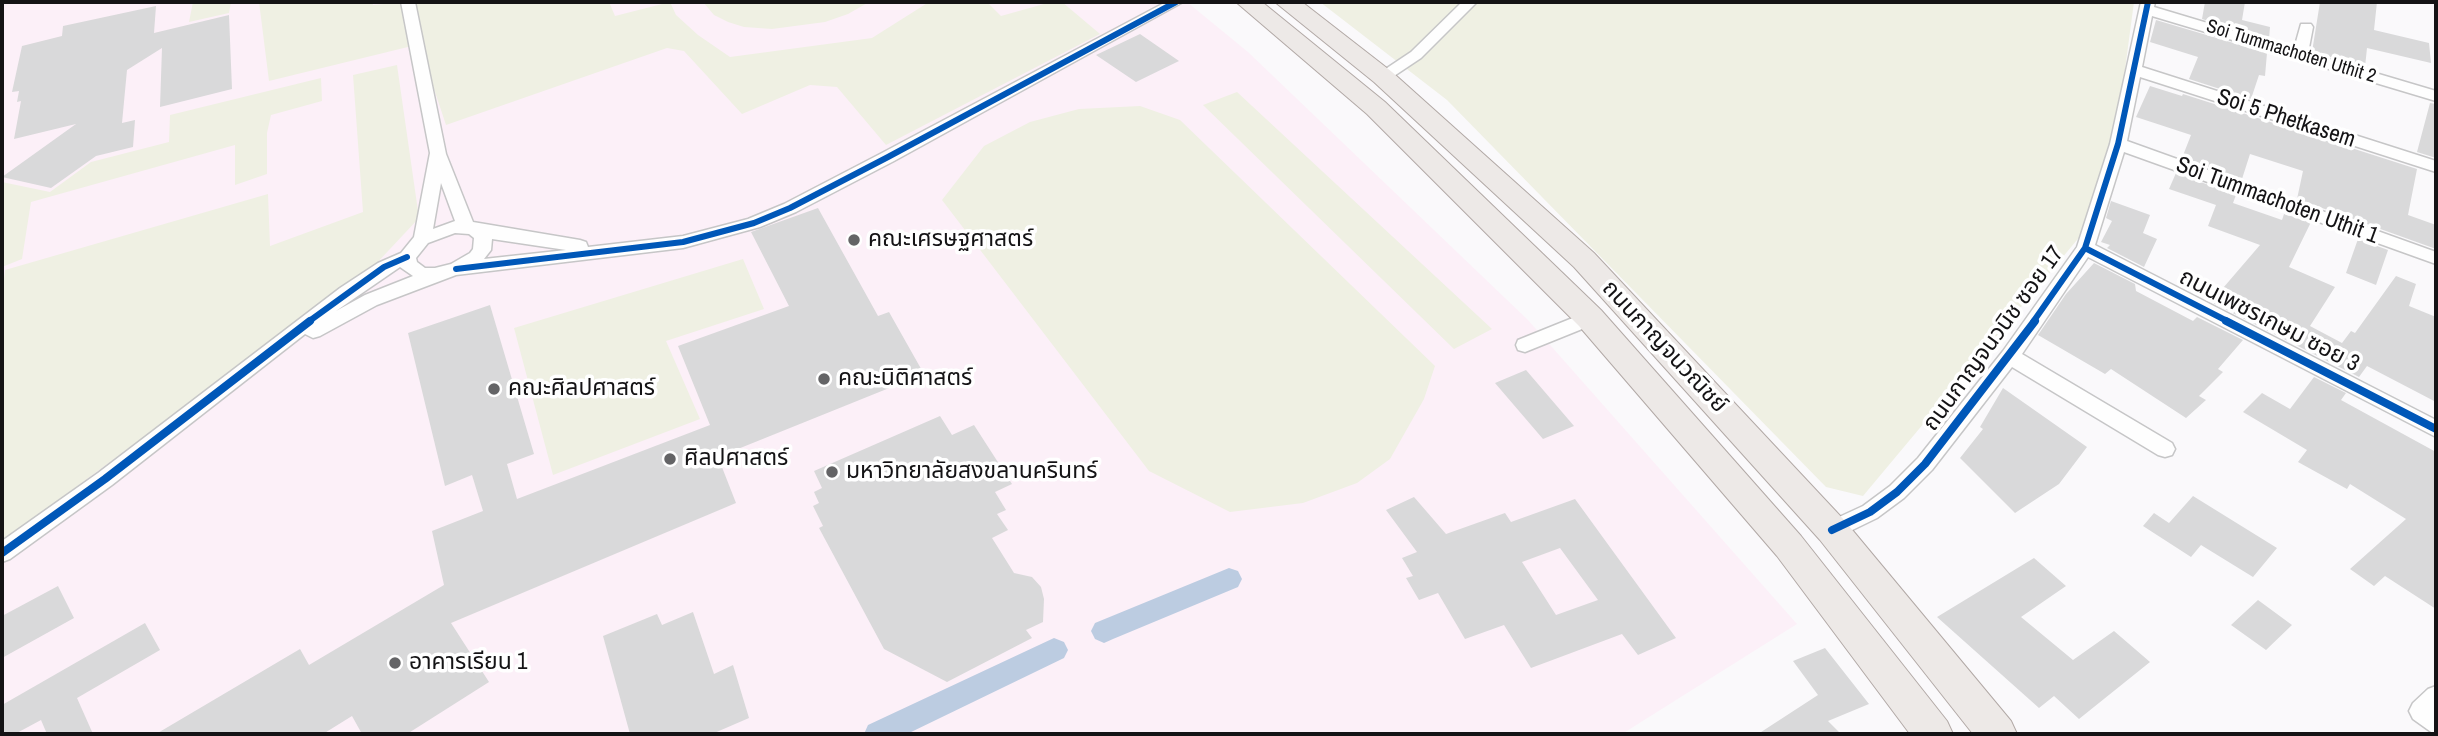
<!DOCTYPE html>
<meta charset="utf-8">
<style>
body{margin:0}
#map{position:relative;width:2438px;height:736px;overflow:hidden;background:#faf9fb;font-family:"Archivo Narrow",sans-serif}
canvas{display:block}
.frame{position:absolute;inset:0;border:4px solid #141315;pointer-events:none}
</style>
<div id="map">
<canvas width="2438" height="736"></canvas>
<div class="frame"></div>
</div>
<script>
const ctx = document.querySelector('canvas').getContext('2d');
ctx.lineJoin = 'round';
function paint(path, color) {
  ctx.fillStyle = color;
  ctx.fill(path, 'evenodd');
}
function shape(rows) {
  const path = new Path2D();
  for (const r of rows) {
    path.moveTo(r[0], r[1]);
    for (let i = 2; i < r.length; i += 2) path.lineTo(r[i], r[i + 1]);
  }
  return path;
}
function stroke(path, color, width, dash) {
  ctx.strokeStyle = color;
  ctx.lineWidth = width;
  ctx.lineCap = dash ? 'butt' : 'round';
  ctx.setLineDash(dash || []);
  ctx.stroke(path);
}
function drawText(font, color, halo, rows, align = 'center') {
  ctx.font = font + ' "Archivo Narrow","Noto Sans Thai",sans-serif';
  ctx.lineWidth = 7;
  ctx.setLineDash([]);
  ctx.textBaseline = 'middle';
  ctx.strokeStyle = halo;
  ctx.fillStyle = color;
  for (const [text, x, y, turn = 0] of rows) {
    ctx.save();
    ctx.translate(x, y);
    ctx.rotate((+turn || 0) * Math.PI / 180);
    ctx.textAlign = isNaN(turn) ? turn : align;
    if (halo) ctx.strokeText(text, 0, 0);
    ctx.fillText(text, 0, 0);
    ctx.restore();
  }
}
paint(shape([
 [2,2,1187,2,1248,52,1528,320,1797,624,1622,734,2,734]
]), '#fcf0f8');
paint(shape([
 [193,2,231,2,229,13,189,22],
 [259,2,372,2,373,5,404,2,412,46,269,81],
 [415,2,609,2,615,16,670,2,676,15,698,35,730,57,872,38,929,2,987,2,1001,16,1051,2,1062,2,1100,34,886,145,837,87,810,85,742,114,684,51,667,48,446,125,425,62],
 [703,2,869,2,848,14,825,22,772,29,744,27,728,22,714,15],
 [1320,2,2134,2,2119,114,2082,234,1863,496,1826,487,1447,100],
 [397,65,419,218,374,266,2,542,2,295,5,270,268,194,270,246,363,212,353,75],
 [321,78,322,101,271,115,267,133,267,174,235,185,235,145,31,202,22,259,2,267,2,182,50,192,91,162,169,142,170,115],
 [1237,92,1492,329,1454,349,1203,105],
 [1140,106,1180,120,1435,366,1424,399,1390,459,1357,483,1303,503,1230,512,1149,471,942,200,984,146,1030,122,1079,109],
 [743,259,764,309,666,341,700,419,553,475,514,328]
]), '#eff0e3');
paint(shape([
 [1229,568,1238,571,1242,579,1238,587,1113,639,1104,643,1095,639,1091,631,1095,623,1229,568],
 [1054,638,1064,642,1068,650,1064,658,907,734,864,734,868,725,1054,638]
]), '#bccce1');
paint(shape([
 [2205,2,2245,2,2242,20,2270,27,2269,39,2202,19],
 [2320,2,2377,2,2374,30,2429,43,2431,63,2367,48,2365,67,2312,52],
 [156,6,154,33,229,15,232,89,160,107,162,48,127,70,122,123,135,120,133,147,96,156,51,188,2,177,76,124,14,139,21,101,17,102,19,91,12,92,22,46,62,36,63,26],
 [2156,20,2267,53,2265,76,2259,75,2251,99,2189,79,2198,57,2150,42],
 [1140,34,1179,61,1136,82,1096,55],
 [2150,86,2182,96,2183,94,2417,169,2408,215,2436,225,2436,249,2297,199,2303,171,2250,154,2242,179,2182,158,2191,135,2136,117],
 [2430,103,2436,104,2436,158,2417,152],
 [2176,173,2236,195,2233,203,2282,220,2284,214,2311,222,2289,267,2335,287,2310,326,2342,343,2351,331,2355,333,2396,276,2416,284,2409,306,2436,317,2436,402,2367,366,2359,377,2211,302,2260,245,2208,226,2216,205,2169,189],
 [2111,201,2150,215,2143,233,2157,239,2144,267,2107,248,2110,245,2101,242,2112,221,2106,218],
 [818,208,878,316,889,312,924,374,718,457,736,503,451,623,489,682,407,734,362,734,352,716,323,734,156,734,300,649,309,665,444,585,432,531,483,511,472,475,445,486,408,333,490,305,534,454,507,464,517,499,710,425,678,346,789,306,751,232],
 [2358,239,2388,250,2376,285,2346,273],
 [2094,263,2135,284,2136,291,2193,321,2197,317,2243,340,2218,369,2223,372,2199,396,2206,400,2186,418,2111,369,2105,374,2038,335,2066,294],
 [1526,370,1574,426,1543,439,1495,383],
 [2314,377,2346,393,2341,400,2436,452,2436,609,2385,576,2374,586,2350,569,2406,519,2350,484,2347,489,2298,462,2307,450,2243,412,2262,393,2290,409],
 [2003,388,2087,447,2059,484,2015,513,1960,458,1983,429,1980,427],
 [940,416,952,435,974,425,1012,484,995,492,1006,510,997,514,1008,530,992,538,1014,573,1032,577,1041,587,1044,599,1043,622,1026,630,1032,638,947,682,884,649,819,528,823,526,813,506,819,503,814,492,822,488,814,471],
 [2193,496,2277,548,2253,577,2201,545,2191,557,2143,526,2154,513,2169,523],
 [1414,497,1446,534,1505,513,1511,522,1575,499,1676,638,1638,655,1622,634,1531,668,1504,625,1465,639,1438,593,1419,600,1406,578,1413,576,1402,558,1417,552,1386,510],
 [1560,548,1598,600,1556,615,1522,562],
 [2034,558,2066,586,2021,617,2073,660,2114,631,2150,662,2079,719,2054,696,2039,708,1937,617],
 [58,586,74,618,2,658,2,616],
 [2258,600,2292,625,2266,650,2231,625],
 [693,612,714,674,733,665,749,718,712,734,630,734,603,636,657,614,662,625],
 [145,623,160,650,77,698,93,734,47,734,41,720,15,734,2,734,2,705],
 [1825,648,1869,704,1828,721,1841,734,1758,734,1818,695,1793,661]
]), '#d9d9da');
const street = shape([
 [401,2,415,2,446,154,473,222,580,240,586,242,588,247,683,236,748,219,784,204,882,153,1166,2,1183,2,894,161,796,212,760,227,683,248,456,275,377,305,320,336,313,338,305,334,112,485,10,559,2,562,2,541,98,473,340,288,378,263,401,253,414,237,430,153,401,2],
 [441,183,455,221,433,229,441,183],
 [455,233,469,234,474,238,473,249,470,253,451,264,435,268,425,268,417,262,416,258,428,243,455,233],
 [492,239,566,250,484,259,491,250,492,239],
 [400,267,413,276,365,295,336,311,400,267],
 [1462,2,1477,2,1421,58,1388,80,1378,80,1375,77,1378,74,1411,52,1462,2],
 [2141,2,2155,2,2154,7,2294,49,2301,24,2311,24,2313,27,2308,53,2436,91,2436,101,2152,16,2142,67,2436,161,2436,172,2140,77,2127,141,2436,252,2436,264,2124,152,2095,245,2436,420,2436,437,2088,257,2022,354,2172,443,2175,449,2172,455,2165,457,2158,455,2012,367,1932,470,1904,498,1877,518,1840,536,1832,539,1824,536,1821,530,1824,524,1863,506,1890,486,1918,458,2003,351,2077,247,2110,144,2141,2],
 [1590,311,1597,313,1599,318,1597,323,1525,352,1518,350,1516,345,1518,340,1590,311],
 [2436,686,2436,734,2434,734,2413,719,2409,711,2413,703,2428,689,2436,686]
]);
const primary = shape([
 [1236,2,1262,2,1385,102,1601,310,1801,536,1947,721,1953,734,1910,734,1777,556,1579,326,1367,114,1236,2],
 [1275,2,1302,2,1392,72,1594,253,1844,520,2011,721,2017,734,1973,734,1820,540,1574,267,1374,82,1275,2]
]);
stroke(street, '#c6c6c7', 3);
stroke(primary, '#b2a9a6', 2);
paint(street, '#fefefe');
paint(primary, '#ede9e7');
stroke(shape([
 [2085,248,2229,322],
 [456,269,683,242,754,223,790,208,888,157,1176,2],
 [308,322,384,267,407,257],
 [2033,322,2085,248,2118,144,2148,2]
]), '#0057b8', 6);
stroke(shape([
 [2226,321,2436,429],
 [1832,530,1870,512,1897,492,1925,464,2035,321],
 [2,553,105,479,310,321]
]), '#0057b8', 8);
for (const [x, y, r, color] of [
 [854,240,7,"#646466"],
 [824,379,7,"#646466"],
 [494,389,7,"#646466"],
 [670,459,7,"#646466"],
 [832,472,7,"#646466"],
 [395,663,7,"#646466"]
]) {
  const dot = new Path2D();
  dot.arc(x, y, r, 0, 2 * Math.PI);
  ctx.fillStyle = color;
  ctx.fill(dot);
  stroke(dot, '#fff', 2.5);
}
drawText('19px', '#141315', '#fff', [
 ["Soi Tummachoten Uthit 2",2291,52,17]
]);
drawText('23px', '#141315', '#fff', [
 ["Soi 5 Phetkasem",2286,119,18],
 ["Soi Tummachoten Uthit 1",2277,201,20],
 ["ถนนเพชรเกษม ซอย 3",2269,321,27],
 ["ถนนกาญจนวนิช ซอย 17",1994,339,-54],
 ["ถนนกาญจนวณิชย์",1664,347,47]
]);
drawText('23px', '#141315', '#fff', [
 ["คณะเศรษฐศาสตร์",868,240],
 ["คณะนิติศาสตร์",838,379],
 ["คณะศิลปศาสตร์",508,389],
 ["ศิลปศาสตร์",684,459],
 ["มหาวิทยาลัยสงขลานครินทร์",846,472],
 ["อาคารเรียน 1",409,663]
], 'left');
</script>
